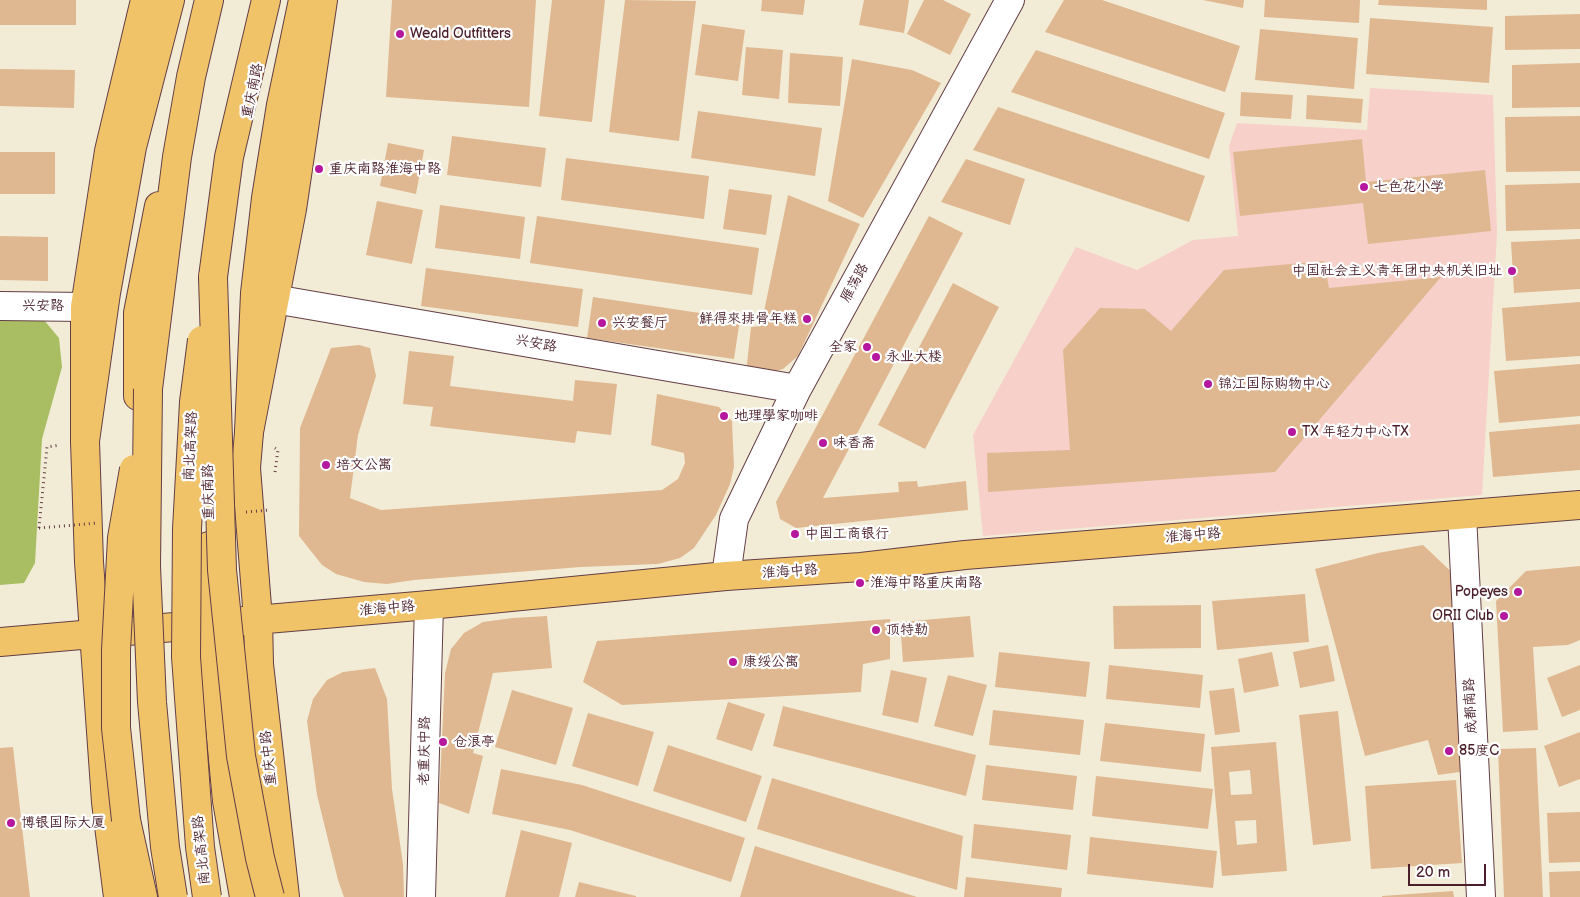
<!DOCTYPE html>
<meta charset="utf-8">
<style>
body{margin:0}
#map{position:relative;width:1580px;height:897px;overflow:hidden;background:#f2ecd6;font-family:"Balsamiq Sans",sans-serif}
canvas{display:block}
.scale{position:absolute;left:1408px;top:864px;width:78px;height:22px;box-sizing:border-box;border:2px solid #4a1f2b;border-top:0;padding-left:6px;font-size:15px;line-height:18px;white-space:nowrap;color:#4a1f2b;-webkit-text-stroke:4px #fff;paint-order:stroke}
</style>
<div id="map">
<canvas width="1580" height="897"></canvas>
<div class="scale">20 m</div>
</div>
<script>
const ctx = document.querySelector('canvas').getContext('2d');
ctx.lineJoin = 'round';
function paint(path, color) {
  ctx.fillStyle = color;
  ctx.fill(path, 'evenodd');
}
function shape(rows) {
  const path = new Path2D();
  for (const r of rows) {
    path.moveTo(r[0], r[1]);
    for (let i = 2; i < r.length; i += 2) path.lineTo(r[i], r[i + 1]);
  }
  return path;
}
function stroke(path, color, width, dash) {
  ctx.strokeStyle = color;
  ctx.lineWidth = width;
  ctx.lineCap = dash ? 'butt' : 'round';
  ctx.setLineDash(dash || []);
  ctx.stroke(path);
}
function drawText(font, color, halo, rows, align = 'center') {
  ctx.font = font + ' "Balsamiq Sans","LXGW WenKai TC",sans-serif';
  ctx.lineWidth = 4.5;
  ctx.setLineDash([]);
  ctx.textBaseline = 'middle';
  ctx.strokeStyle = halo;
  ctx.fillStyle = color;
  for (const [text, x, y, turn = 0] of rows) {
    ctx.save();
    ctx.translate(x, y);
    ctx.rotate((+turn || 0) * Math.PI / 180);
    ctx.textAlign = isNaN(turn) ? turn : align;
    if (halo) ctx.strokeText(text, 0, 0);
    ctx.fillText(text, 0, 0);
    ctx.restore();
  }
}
paint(shape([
 [1370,88,1493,95,1497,233,1482,495,983,536,973,435,1076,247,1137,270,1193,240,1238,236,1229,146,1237,123,1367,130]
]), '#f7d0ca');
paint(shape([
 [0,318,44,320,59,338,62,367,42,439,35,563,24,583,0,585]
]), '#a9be63');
paint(shape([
 [0,0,76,0,76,25,0,25],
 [392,0,536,0,529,107,386,97],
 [552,0,605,0,592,122,539,116],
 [625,0,696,1,679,141,609,132],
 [762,0,805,0,803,15,761,11],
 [864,0,909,0,904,33,859,25],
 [924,0,943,0,971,14,950,55,907,34],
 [1064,0,1102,0,1240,46,1225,92,1045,32],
 [1203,0,1244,0,1243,8],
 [1265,0,1360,0,1359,23,1264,17],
 [1379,0,1487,0,1487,10,1378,5],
 [1580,14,1580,49,1505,50,1505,16],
 [1370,18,1493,27,1489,83,1366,74],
 [702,24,745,30,738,81,695,75],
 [1260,29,1358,38,1354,89,1255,80],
 [746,47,783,50,779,99,742,95],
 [1036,50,1225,113,1209,159,1011,92],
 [790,53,843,57,840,106,788,103],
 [852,59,912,70,941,83,863,218,828,201],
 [1580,63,1580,107,1512,108,1512,65],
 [0,69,75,70,74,108,0,106],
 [1241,92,1293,95,1291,119,1240,116],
 [1307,95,1363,99,1361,123,1306,119],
 [998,107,1205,176,1189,222,973,150],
 [698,111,822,128,815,176,691,158],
 [1580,116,1580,171,1506,172,1505,117],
 [452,136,546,148,541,187,447,175],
 [1362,139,1366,182,1485,170,1491,231,1368,244,1363,203,1240,216,1233,152],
 [388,143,424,150,416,194,380,186],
 [0,152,55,152,55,194,0,194],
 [566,158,709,176,704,219,561,200],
 [966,159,1025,179,1010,225,941,202],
 [1580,183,1580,229,1506,231,1505,185],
 [729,189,772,195,766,235,723,229],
 [788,195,860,224,798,356,783,369,772,372,746,373,751,327,761,326],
 [377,201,423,210,412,264,366,255],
 [440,205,525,217,520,259,435,248],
 [537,216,759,248,752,295,530,263],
 [929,216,963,233,823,498,899,492,898,482,917,481,918,487,966,481,968,510,796,528,780,519,776,502],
 [0,236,48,237,48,281,0,280],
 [1580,239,1580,289,1514,293,1511,242],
 [1324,261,1329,288,1441,277,1275,472,988,492,987,453,1070,450,1063,350,1100,308,1145,309,1171,331,1224,270],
 [426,268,583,289,578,327,421,306],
 [953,283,999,307,925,449,878,425],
 [593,297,740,319,734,359,587,338],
 [1580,302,1580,356,1506,361,1502,308],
 [359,345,370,348,376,376,358,435,350,498,381,510,662,490,678,479,685,463,684,453,651,445,657,394,719,407,732,421,734,467,730,484,716,515,694,548,680,558,658,564,581,567,414,580,387,584,364,582,336,574,322,565,299,536,300,428,331,348],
 [409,351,454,356,450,386,573,401,575,380,617,384,611,435,577,431,575,443,430,426,433,407,403,404],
 [1580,364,1580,416,1499,423,1494,371],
 [1580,424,1580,470,1493,477,1489,432],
 [1423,545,1459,579,1467,771,1438,775,1428,740,1365,756,1315,569,1378,553],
 [1580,566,1580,640,1568,645,1533,647,1538,730,1503,732,1496,601,1526,571],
 [1305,594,1309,642,1217,650,1212,601],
 [1201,605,1201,648,1114,649,1113,606],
 [547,616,552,668,493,673,473,753,483,756,469,814,439,803,445,673,451,649,464,633,483,622,513,618],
 [970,616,974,657,903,662,900,622],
 [890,619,890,659,863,664,861,692,622,705,583,682,597,641],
 [1328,645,1335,681,1300,688,1293,652],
 [999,652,1090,662,1086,697,995,687],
 [1272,652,1279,686,1244,693,1238,659],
 [1109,665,1203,675,1200,708,1106,699],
 [1580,665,1580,710,1562,717,1547,678],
 [375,668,387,699,392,789,403,864,404,897,344,897,338,880,317,795,307,721,313,699,327,680,343,672],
 [891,670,927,678,918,723,882,715],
 [948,675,987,685,973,736,934,726],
 [1234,688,1240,732,1215,735,1209,691],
 [512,690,573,708,556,765,495,747],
 [728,702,765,714,752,751,716,739],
 [783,706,976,755,966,796,773,746],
 [993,710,1084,720,1080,755,989,745],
 [1338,711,1351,841,1313,845,1299,715],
 [588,713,654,732,638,786,572,766],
 [1105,723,1205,734,1201,772,1100,761],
 [1580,732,1580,779,1559,787,1544,746],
 [1276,742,1287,871,1222,876,1211,747],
 [1250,770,1252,794,1231,795,1229,772],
 [1256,820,1257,843,1237,845,1235,821],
 [668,745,762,776,746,822,653,791],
 [13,747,30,897,0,897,0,748],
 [1536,748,1543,897,1504,897,1498,749],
 [986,765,1077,776,1073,810,982,800],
 [501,769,582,785,745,838,731,882,570,830,492,814],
 [1096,776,1213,789,1208,829,1092,816],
 [772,778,963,836,957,890,757,829],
 [1456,780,1462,863,1371,869,1365,786],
 [1580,812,1580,862,1549,863,1547,813],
 [974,824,1071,835,1067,870,971,858],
 [521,830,572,843,559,897,505,897],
 [1090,837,1217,851,1213,888,1087,874],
 [755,846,917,897,740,897],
 [1580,871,1580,897,1550,897,1549,872],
 [966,877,1062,888,1061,897,964,897],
 [579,882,636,896,636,897,575,897],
 [1453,891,1454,897,1382,897,1382,896]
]), '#dfb891');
const minor = shape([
 [274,299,797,389],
 [0,306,85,307],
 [1462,515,1481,897],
 [726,576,734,519,797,389,1010,0],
 [421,897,429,605]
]);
const major = shape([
 [138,396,138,313,159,206],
 [209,546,210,623,227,801,244,897],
 [0,642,429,605,726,576,861,567,965,555,1580,505],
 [118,897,106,802,89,562,85,441,85,307,109,151,145,0],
 [285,897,259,664,258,619,246,468,249,432,292,209,323,0]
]);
const highway = shape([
 [213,277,229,157,266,0],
 [148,389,177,157,191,77,209,0],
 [249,432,255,293,266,198,281,105,303,0],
 [85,441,106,293,132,147,170,0],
 [126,820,143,897]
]);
stroke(minor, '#633e45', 30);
stroke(major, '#633e45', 30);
stroke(highway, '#633e45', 30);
stroke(shape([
 [275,472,278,450,275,448],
 [39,528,47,447,60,445]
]), '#633e45', 3, [1, 4]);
stroke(minor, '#fff', 28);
stroke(major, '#f0c369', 28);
stroke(highway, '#f0c369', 28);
const highwayBridge = shape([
 [213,277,222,570,241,756,260,858,270,897],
 [202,340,194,402,187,529,186,657,200,847,207,897],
 [148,389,146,566,152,702,165,847,173,897],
 [126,820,116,728,116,650,122,538,134,469]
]);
stroke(highwayBridge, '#633e45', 30, []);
stroke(shape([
 [246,512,270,510],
 [39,528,98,523]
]), '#633e45', 3, [1, 4]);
stroke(highwayBridge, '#f0c369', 28);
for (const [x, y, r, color] of [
 [400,34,5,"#b5179e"],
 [319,169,5,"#b5179e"],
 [1364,187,5,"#b5179e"],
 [1512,271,5,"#b5179e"],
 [807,319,5,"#b5179e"],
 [602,323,5,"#b5179e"],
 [867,347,5,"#b5179e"],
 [876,357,5,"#b5179e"],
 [1208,384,5,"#b5179e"],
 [724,416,5,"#b5179e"],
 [1292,432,5,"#b5179e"],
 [823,443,5,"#b5179e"],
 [326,465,5,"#b5179e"],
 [795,534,5,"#b5179e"],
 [860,583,5,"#b5179e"],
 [1518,592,5,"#b5179e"],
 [1504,616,5,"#b5179e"],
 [876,630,5,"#b5179e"],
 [733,662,5,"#b5179e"],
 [443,742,5,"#b5179e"],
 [1449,751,5,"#b5179e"],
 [11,823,5,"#b5179e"]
]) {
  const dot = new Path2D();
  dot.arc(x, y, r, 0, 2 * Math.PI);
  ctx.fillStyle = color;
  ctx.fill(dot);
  stroke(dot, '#fff', 2);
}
drawText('14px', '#4a1f2b', '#fff', [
 ["Weald Outfitters",410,34],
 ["重庆南路淮海中路",329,169],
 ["七色花小学",1374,187],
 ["中国社会主义青年团中央机关旧址",1502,271,"right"],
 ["鮮得來排骨年糕",797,319,"right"],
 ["兴安餐厅",612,323],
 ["全家",857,347,"right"],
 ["永业大楼",886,357],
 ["锦江国际购物中心",1218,384],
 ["地理學家咖啡",734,416],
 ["TX 年轻力中心TX",1302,432],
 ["味香斋",833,443],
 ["培文公寓",336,465],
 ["中国工商银行",805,534],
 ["淮海中路重庆南路",870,583],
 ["Popeyes",1508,592,"right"],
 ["ORII Club",1494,616,"right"],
 ["顶特勒",886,630],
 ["康绥公寓",743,662],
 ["仓浪亭",453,742],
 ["85度C",1459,751],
 ["博银国际大厦",21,823]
], 'left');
drawText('14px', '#4a1f2b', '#fff', [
 ["重庆南路",253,91,-78],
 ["雁荡路",855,283,-61],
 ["兴安路",43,306],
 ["兴安路",536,344,10],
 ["南北高架路",191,446,-87],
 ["重庆南路",209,492,-91],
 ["淮海中路",1193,536,-5],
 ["淮海中路",790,572,-4],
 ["淮海中路",387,609,-5],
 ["成都南路",1471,706,-93],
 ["老重庆中路",425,751,-89],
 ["重庆中路",269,758,-96],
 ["南北高架路",202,850,-96]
]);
</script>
